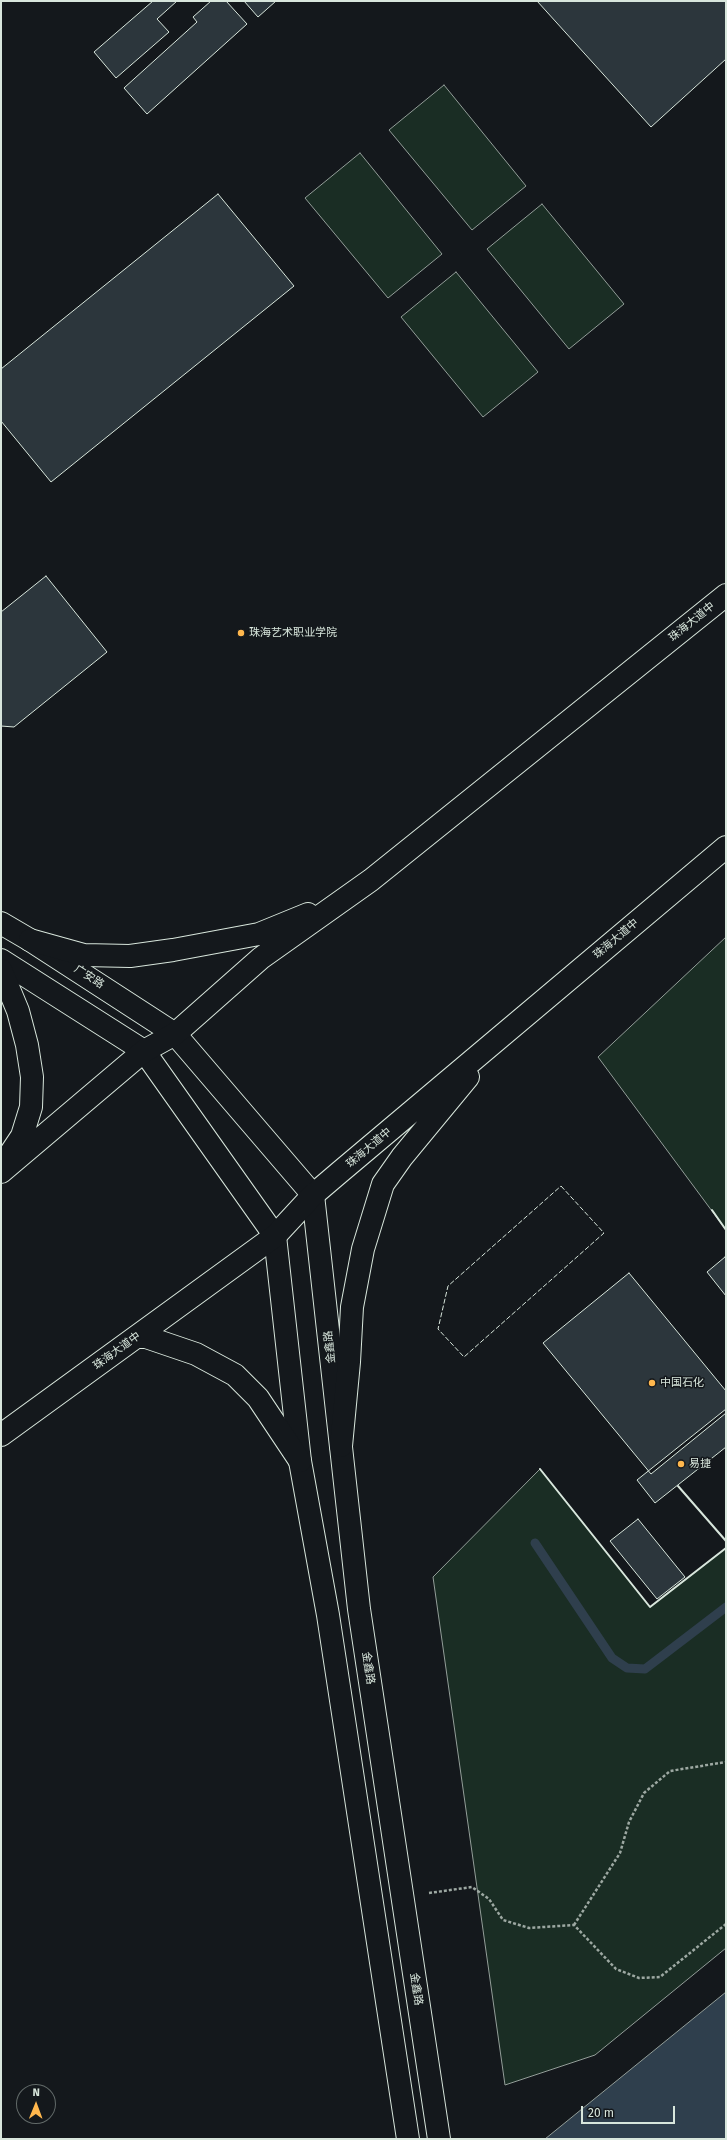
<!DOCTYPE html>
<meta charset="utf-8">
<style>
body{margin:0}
#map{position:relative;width:727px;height:2140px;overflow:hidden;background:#14181c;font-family:"Fira Sans",sans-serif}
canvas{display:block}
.frame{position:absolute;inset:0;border:2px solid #d8e6dc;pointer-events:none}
.north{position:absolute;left:16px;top:2084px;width:40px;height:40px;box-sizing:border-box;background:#14181c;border:1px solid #626a69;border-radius:50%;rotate:1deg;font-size:11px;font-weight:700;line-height:16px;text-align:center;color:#d8e6dc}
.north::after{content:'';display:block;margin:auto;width:14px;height:18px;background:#ffb74d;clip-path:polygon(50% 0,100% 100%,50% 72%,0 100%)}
.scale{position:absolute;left:581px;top:2106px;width:94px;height:18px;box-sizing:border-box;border:2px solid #d8e6dc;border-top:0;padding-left:5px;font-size:12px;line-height:14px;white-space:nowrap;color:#d8e6dc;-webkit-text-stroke:3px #14181c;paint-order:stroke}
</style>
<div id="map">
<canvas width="727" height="2140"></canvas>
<div class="frame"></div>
<div class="north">N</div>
<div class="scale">20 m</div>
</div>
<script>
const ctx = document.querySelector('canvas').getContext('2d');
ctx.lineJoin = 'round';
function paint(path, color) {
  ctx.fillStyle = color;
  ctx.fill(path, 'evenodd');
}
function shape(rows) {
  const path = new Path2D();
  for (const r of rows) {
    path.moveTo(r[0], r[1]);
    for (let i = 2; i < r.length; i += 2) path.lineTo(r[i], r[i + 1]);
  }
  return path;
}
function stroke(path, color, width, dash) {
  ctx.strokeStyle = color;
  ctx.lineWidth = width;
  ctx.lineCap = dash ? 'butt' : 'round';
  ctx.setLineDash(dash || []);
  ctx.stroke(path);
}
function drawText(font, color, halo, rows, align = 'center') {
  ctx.font = font + ' "Fira Sans","Noto Sans SC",sans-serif';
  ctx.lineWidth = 3;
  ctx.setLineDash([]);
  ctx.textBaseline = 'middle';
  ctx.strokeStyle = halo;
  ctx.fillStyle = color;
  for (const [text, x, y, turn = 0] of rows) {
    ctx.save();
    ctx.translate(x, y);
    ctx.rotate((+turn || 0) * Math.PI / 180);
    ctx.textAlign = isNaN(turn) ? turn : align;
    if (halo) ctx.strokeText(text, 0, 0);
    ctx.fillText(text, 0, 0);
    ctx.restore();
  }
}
const green = shape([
 [444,85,526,186,472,230,389,130,444,85],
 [360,153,442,254,388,298,305,198,360,153],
 [542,204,624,304,569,349,487,249,542,204],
 [456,272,538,372,483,417,401,317,456,272],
 [726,937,726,1230,598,1057,726,937],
 [540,1469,650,1607,726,1548,726,1948,595,2055,505,2085,433,1577,540,1469]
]);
paint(green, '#1a2d24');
stroke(green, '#939e99', 1);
const water = shape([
 [726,1992,726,2139,545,2139,726,1992]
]);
paint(water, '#2f3f4d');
stroke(water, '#939e99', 1);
stroke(shape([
 [535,1543,612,1658,627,1668,645,1669,726,1607]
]), '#2f3f4d', 9);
const building = shape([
 [153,1,177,1,157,19,169,32,116,78,94,52,153,1],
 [211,1,226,1,247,24,147,114,124,88,197,22,193,17,211,1],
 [244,1,276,1,258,17,244,1],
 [537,1,726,1,726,59,651,127,537,1],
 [218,194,294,286,51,482,1,421,1,369,218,194],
 [46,576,107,652,14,727,1,726,1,612,46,576],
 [725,1257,726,1258,726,1296,707,1272,725,1257],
 [629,1273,726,1391,726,1413,651,1474,543,1343,629,1273],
 [726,1409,726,1447,655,1503,637,1480,726,1409],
 [638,1519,685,1577,657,1599,610,1541,638,1519]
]);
paint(building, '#2c363c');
stroke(building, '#d8e6dc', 1);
const secondary = shape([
 [1,923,30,940,175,1034,313,1195,359,1609,439,2139],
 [1,960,144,1051,275,1236,300,1461,328,1615,408,2139]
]);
const highway = shape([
 [30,940,84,955,130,956,173,950,259,934,308,914],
 [1,970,18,1011,27,1045,32,1077,31,1107,22,1136,6,1160],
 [1,1172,144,1051,175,1034,261,958,371,880,726,595],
 [138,1337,146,1337,196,1354,235,1375,258,1398,300,1461],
 [1,1435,275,1236,313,1195,340,1172,726,847],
 [341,1446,349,1362,352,1307,363,1249,383,1184,402,1157,468,1077]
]);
stroke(secondary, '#d8e6dc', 24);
stroke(highway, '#d8e6dc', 24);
stroke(shape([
 [429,1893,472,1887,489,1899,503,1920,529,1928,574,1925,616,1969,639,1978,660,1977,726,1924],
 [574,1925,620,1853,629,1822,644,1793,670,1771,726,1762]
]), '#9da8a2', 2.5, [3, 2]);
stroke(secondary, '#14181c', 22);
stroke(highway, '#14181c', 22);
stroke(shape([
 [561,1186,604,1233,464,1357,438,1329,448,1286,561,1186]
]), '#d8e6dc', 1, [5, 2]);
stroke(shape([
 [712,1210,726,1230],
 [540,1469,650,1607,726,1548],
 [678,1486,726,1541]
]), '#d8e6dc', 2);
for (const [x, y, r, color] of [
 [241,633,4,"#ffb74d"],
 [652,1383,4,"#ffb74d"],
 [681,1464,4,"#ffb74d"]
]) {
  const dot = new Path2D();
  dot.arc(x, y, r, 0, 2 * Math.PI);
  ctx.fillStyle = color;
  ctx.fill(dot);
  stroke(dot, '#14181c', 1.5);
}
drawText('11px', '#d8e6dc', '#14181c', [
 ["珠海大道中",692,622,-39],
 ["珠海大道中",616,939,-40],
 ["广安路",89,977,33],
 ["珠海大道中",369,1148,-40],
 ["金鑫路",330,1347,-96],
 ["珠海大道中",117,1351,-36],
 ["金鑫路",368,1668,81],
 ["金鑫路",416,1989,81]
]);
drawText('11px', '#d8e6dc', '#14181c', [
 ["珠海艺术职业学院",249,633],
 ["中国石化",660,1383],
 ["易捷",689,1464]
], 'left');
</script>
